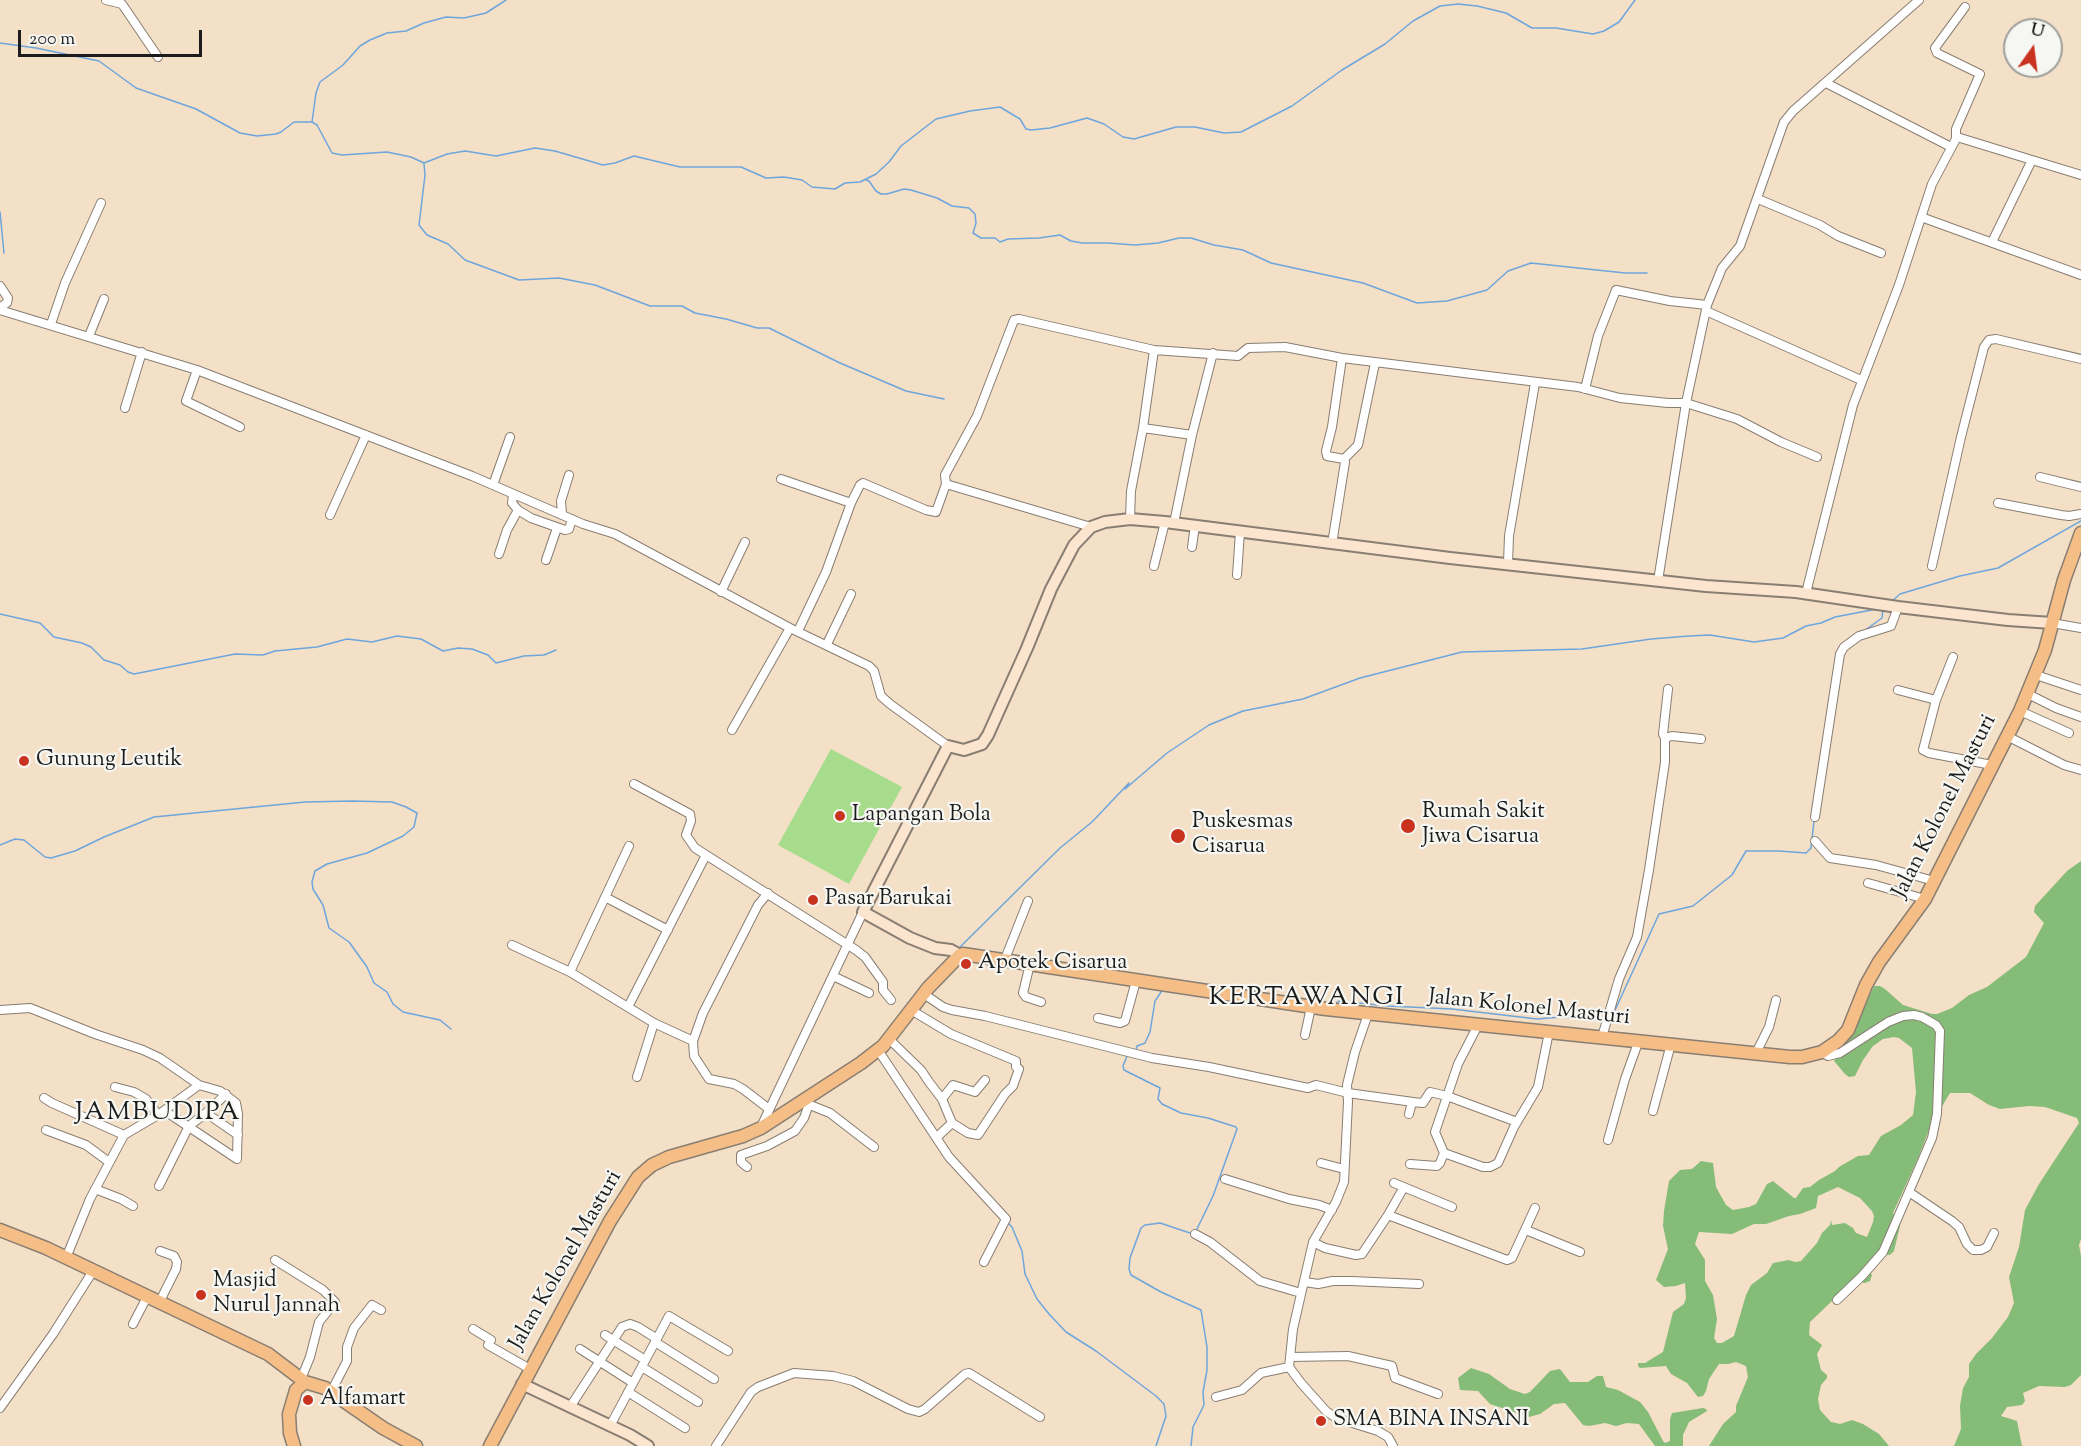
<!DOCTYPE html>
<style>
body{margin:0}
#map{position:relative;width:2081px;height:1446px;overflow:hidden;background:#f4dfc7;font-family:"Sorts Mill Goudy",serif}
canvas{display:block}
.north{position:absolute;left:2003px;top:18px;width:60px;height:60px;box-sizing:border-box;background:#f6f6f2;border:2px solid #9f9f9c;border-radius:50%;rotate:14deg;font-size:16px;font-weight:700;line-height:24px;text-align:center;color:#1c1c1c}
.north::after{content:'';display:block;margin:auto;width:21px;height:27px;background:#c8321e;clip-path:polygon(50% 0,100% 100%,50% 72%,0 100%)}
.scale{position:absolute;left:18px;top:30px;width:184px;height:27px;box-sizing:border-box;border:3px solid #1c1c1c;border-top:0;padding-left:8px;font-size:18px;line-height:21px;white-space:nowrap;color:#1c1c1c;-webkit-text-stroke:4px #f6f6f2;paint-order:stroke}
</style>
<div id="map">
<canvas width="2081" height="1446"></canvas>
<div class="north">U</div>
<div class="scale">200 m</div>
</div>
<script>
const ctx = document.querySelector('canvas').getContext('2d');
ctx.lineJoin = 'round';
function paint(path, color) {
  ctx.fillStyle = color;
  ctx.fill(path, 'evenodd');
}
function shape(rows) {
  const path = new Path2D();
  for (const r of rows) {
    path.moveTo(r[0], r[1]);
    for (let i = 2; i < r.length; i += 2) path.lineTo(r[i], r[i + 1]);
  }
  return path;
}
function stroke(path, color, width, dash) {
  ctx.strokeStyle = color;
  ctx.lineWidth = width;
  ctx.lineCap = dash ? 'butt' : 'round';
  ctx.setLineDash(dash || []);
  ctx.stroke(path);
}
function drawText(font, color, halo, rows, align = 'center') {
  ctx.font = font + ' "Sorts Mill Goudy",serif';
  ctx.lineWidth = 4.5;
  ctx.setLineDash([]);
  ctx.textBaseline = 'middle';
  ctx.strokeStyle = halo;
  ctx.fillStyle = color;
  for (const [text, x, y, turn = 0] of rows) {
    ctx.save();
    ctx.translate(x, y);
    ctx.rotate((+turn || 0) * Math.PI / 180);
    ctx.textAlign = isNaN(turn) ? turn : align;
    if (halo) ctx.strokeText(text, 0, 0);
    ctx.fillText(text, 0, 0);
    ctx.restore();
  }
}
paint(shape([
 [831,749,902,787,849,884,778,845]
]), '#a7dc8c');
paint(shape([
 [2081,861,2081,1239,2079,1245,2081,1256,2081,1375,2071,1385,2065,1387,2039,1386,2023,1393,2025,1401,2022,1405,2007,1407,2001,1416,2017,1421,2022,1446,1954,1446,1961,1429,1960,1406,1963,1388,1969,1377,1969,1364,1976,1354,1992,1338,2008,1317,2014,1303,2009,1277,2019,1247,2025,1210,2039,1184,2079,1123,2077,1118,2045,1107,2029,1106,2000,1109,1989,1105,1970,1093,1950,1093,1931,1125,1918,1158,1893,1213,1900,1226,1894,1251,1890,1255,1878,1253,1875,1255,1868,1265,1869,1271,1872,1275,1870,1281,1865,1283,1853,1281,1810,1322,1809,1335,1822,1345,1817,1354,1821,1370,1827,1375,1827,1378,1821,1385,1818,1399,1820,1410,1831,1422,1840,1424,1852,1420,1863,1424,1879,1434,1889,1446,1709,1446,1723,1424,1736,1412,1736,1406,1748,1377,1746,1366,1736,1362,1728,1364,1719,1364,1709,1379,1706,1391,1703,1396,1698,1397,1687,1383,1671,1374,1666,1366,1640,1368,1638,1366,1638,1363,1645,1363,1663,1352,1673,1312,1684,1304,1686,1298,1685,1283,1676,1286,1664,1287,1656,1280,1668,1249,1663,1226,1664,1211,1669,1181,1680,1170,1692,1169,1701,1161,1713,1163,1716,1187,1726,1205,1733,1210,1749,1207,1756,1204,1767,1184,1773,1181,1794,1198,1796,1198,1803,1188,1810,1187,1819,1180,1835,1171,1839,1167,1858,1156,1869,1155,1881,1136,1901,1125,1913,1115,1916,1092,1912,1048,1899,1038,1894,1037,1883,1039,1873,1046,1863,1060,1855,1076,1849,1077,1845,1074,1834,1061,1853,1031,1874,986,1880,986,1885,989,1903,1005,1932,1014,1937,1014,1952,1008,1969,995,1987,987,2026,957,2044,923,2034,912,2035,906,2067,871],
 [1838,1187,1860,1198,1872,1211,1874,1216,1873,1222,1867,1237,1856,1233,1853,1228,1845,1223,1832,1225,1831,1220,1830,1225,1822,1233,1817,1243,1801,1261,1795,1262,1789,1260,1773,1263,1767,1273,1751,1285,1746,1295,1734,1336,1722,1343,1717,1343,1714,1338,1717,1319,1713,1295,1705,1281,1705,1260,1695,1244,1699,1232,1732,1234,1754,1224,1766,1224,1789,1216,1800,1214,1816,1208,1818,1196],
 [1471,1368,1489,1374,1510,1389,1525,1394,1530,1392,1550,1371,1560,1369,1570,1382,1588,1382,1597,1376,1603,1376,1606,1387,1618,1390,1640,1402,1648,1412,1663,1441,1665,1443,1670,1441,1670,1419,1672,1413,1703,1408,1706,1409,1707,1411,1689,1422,1683,1435,1683,1446,1655,1446,1639,1424,1627,1423,1616,1426,1605,1423,1589,1426,1583,1425,1565,1403,1554,1404,1540,1414,1529,1417,1490,1404,1478,1391,1460,1390,1458,1378]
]), '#85bc78');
stroke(shape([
 [0,43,36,48,99,61,136,88,196,109,240,133,257,136,276,134,281,132,294,122,312,122,317,125,332,153,342,155,387,152,411,157,424,163,447,154,465,151,496,156,535,148,555,151,603,165,615,163,634,156,680,167,741,167,766,178,784,177,802,180,812,187,835,189,845,183,860,182,876,174,889,162,901,146,936,119,970,111,1000,107,1020,119,1026,129,1031,130,1050,128,1087,118,1104,124,1123,137,1134,139,1176,127,1195,127,1224,133,1241,132,1292,106,1342,70,1385,44,1413,21,1440,6,1458,4,1477,6,1506,13,1532,28,1556,28,1593,34,1604,31,1619,22,1635,0],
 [312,122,316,93,320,82,343,65,360,46,370,40,387,33,406,31,424,23,446,17,464,18,486,13,506,0],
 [424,164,425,175,419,225,427,235,448,244,465,260,519,280,559,278,595,285,650,306,682,306,695,313,726,319,757,328,769,328,840,363,906,391,944,399],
 [866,180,869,181,876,191,881,194,887,194,904,189,911,190,937,198,952,206,969,208,975,214,976,223,973,233,981,238,995,238,1000,242,1008,239,1039,238,1060,235,1071,241,1082,243,1108,243,1135,245,1158,243,1179,238,1191,238,1214,245,1243,250,1271,263,1363,283,1417,303,1447,301,1487,290,1508,271,1531,263,1625,273,1647,273],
 [0,212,4,253],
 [1891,602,1900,594,1960,576,1998,568,2081,521],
 [0,614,40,623,54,637,82,643,91,647,104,660,120,665,128,672,134,674,235,654,263,655,275,651,317,647,347,639,372,642,397,636,421,639,443,651,458,648,472,649,488,655,496,663,524,656,544,655,556,650],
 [1864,631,1882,618,1883,609],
 [0,845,15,839,24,840,45,857,51,858,75,851,104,837,154,817,305,802,352,801,392,802,406,807,417,813,414,827,403,836,367,853,327,864,315,871,312,882,313,889,323,905,329,928,349,942,367,967,374,983,387,992,393,1004,403,1012,440,1020,451,1029],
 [958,949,1060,848,1092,822,1129,783,1125,789,1167,753,1209,725,1243,711,1303,699,1360,678,1462,652,1582,649,1651,639,1689,636,1710,635,1754,642,1783,638,1806,626,1821,623,1835,617,1877,609],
 [1335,1004,1339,1001,1388,1006,1452,1009,1537,1019,1561,1017,1604,1020],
 [1611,1019,1659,914,1693,906,1732,875,1746,851,1779,851,1806,853,1811,848,1814,821],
 [878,1042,887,1032],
 [1136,1050,1137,1046,1145,1043,1150,1032,1155,1001,1163,989],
 [1127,1056,1123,1066,1124,1070,1160,1088,1158,1099,1162,1104,1181,1113,1208,1118,1236,1127,1237,1129,1213,1196,1196,1231],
 [1008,1223,1012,1227,1022,1251,1025,1274,1037,1299,1049,1314,1066,1332,1096,1351,1156,1396,1164,1404,1166,1416,1156,1446],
 [1191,1446,1193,1427,1204,1405,1203,1392,1207,1370,1207,1347,1201,1310,1161,1292,1131,1275,1129,1269,1130,1258,1141,1228,1145,1225,1160,1223,1193,1234]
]), '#6da6dc', 1.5);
const street = shape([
 [106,0,122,4,158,57],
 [1826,83,1951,147],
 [1956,137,1956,129,1980,74,1937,53,1935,48,1965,7],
 [2032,160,2081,175],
 [1758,199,1820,225,1838,236,1881,253],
 [1921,217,2081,275],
 [0,286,8,298,7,303,0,307],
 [0,310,197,370,472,476,583,524,615,534,790,628,869,666,874,671,881,696,890,704,948,746],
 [1706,311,1861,380],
 [51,324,65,283,101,203],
 [89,336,104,299],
 [197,370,186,401,240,427],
 [1585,389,1598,336,1616,290,1670,301,1707,305],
 [125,408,142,352],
 [1143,428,1192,435],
 [1344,459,1358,445,1375,363],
 [2040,477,2081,487],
 [781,479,851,503,826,572,798,631],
 [493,485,510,437],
 [513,495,512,503,518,510],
 [851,503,860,485,863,483,926,510,936,512,946,484],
 [1998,503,2061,515,2069,516,2081,514],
 [562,514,561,501,569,475],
 [330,515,366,435],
 [1130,519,1131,491,1143,428,1154,350,1238,356,1248,348,1285,347,1342,358,1578,387,1620,398,1668,403,1686,403,1737,419,1781,442,1817,457],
 [1174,523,1192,435,1213,353],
 [1091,527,946,484,945,475,977,416,1014,320,1019,319,1154,350],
 [1332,544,1345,462,1344,459,1327,456,1326,451,1332,427,1342,358],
 [1192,547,1195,525],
 [499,554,507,530,518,510,531,518,565,530,569,529,572,519],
 [546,560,557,528],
 [1508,563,1509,536,1535,383],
 [1154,566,1165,522],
 [1932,566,1961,437,1984,347,1989,340,1996,339,2081,359],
 [1237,575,1240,532],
 [1658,581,1686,403,1707,305,1722,268,1740,246,1784,122,1793,111,1919,0],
 [721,592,745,542],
 [1806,593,1853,405,1899,285,1932,184,1957,137,2032,160,1992,242],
 [2052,623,2081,628],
 [827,644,851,594],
 [1953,657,1936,700,1923,750,1929,753,1992,765],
 [2036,675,2081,690],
 [1898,690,1936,700],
 [2028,694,2056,708,2081,717],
 [2020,711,2069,733],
 [732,730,790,628],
 [2007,736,2064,765,2081,770],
 [1665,738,1672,736,1701,739],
 [634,784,690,814,691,821,686,835,695,848,856,950,865,957,883,982,883,990,891,1000],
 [1815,817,1840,654,1844,647,1859,636,1891,626,1898,607],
 [1815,841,1830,858,1876,865,1934,881],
 [1868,883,1925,899],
 [605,897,668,930],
 [512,945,570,972,654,1023,693,1041,694,1056,709,1079,734,1084,743,1089,769,1109],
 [1005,959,1028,901],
 [1030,964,1023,993,1026,997,1041,1002],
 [570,972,629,846],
 [833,976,869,993],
 [924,994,943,1007,952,1010,985,1016,1152,1058,1209,1067,1308,1088,1316,1085,1348,1093,1413,1102],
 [628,1007,706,855],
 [0,1010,30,1008,95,1034,143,1050,160,1058,199,1085],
 [911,1010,951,1034,1016,1061,1016,1067,1019,1069,1013,1086,1005,1094,978,1135,968,1133,952,1123,937,1137],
 [1368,1014,1355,1052,1347,1085,1348,1102,1344,1182,1336,1202,1313,1242,1293,1329,1289,1367,1301,1383,1326,1411,1336,1418,1378,1431,1388,1437,1393,1446],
 [1098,1018,1120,1023,1125,1021,1136,981],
 [1305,1035,1311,1007],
 [1602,1037,1619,979,1637,937,1649,870,1665,762,1665,738,1663,734,1668,689],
 [889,1039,921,1070,929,1082,942,1099,952,1123],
 [693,1041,703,1013,758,905,768,893],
 [878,1050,949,1157,1006,1219,984,1262],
 [1822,1052,1828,1056,1840,1053,1888,1022,1903,1016,1914,1015,1922,1017,1936,1025,1940,1031,1937,1114,1932,1138,1883,1252,1862,1276,1837,1300],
 [1756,1053,1769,1027,1776,1000],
 [637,1077,654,1023],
 [115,1087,134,1092,146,1099,158,1115],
 [44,1098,52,1103,124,1135],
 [942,1099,953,1085,975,1092,985,1080],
 [805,1103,830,1113,874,1147],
 [1653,1111,1671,1044],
 [206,1113,238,1135],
 [1409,1114,1412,1102,1423,1103,1430,1092,1447,1096,1517,1122],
 [761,1127,863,912],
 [46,1130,86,1145,109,1162],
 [1608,1140,1625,1079,1639,1040],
 [1444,1153,1483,1167,1490,1167,1498,1163,1514,1127,1538,1087,1549,1032],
 [1444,1153,1435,1132,1458,1064,1478,1025],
 [1321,1163,1344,1169],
 [1410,1164,1437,1166,1440,1163,1444,1153],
 [747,1167,741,1162,741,1155,767,1146,795,1131,804,1118,809,1104],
 [1225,1179,1289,1199,1319,1205,1332,1210],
 [1394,1183,1452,1207],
 [159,1186,189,1126,206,1113,226,1094],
 [95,1189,121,1199,133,1206],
 [1909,1192,1952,1221,1959,1227,1967,1244,1973,1250,1981,1250,1987,1247,1994,1233],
 [1388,1215,1404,1187],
 [1526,1230,1580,1252],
 [1195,1234,1210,1242,1260,1281,1301,1293],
 [1313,1242,1325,1248,1356,1255,1362,1254,1388,1215,1507,1260,1512,1258,1535,1208],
 [66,1258,90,1199,124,1135,158,1115,199,1085,220,1091,236,1103,238,1114,237,1159,165,1111],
 [275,1260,323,1290,335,1302,319,1322,310,1357,301,1379],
 [1305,1282,1318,1284,1333,1281,1351,1281,1419,1284],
 [160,1301,176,1269,177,1262,174,1256,160,1251],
 [133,1324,148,1295],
 [473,1329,491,1340,488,1345,530,1369],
 [605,1335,642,1358],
 [655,1342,714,1379],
 [580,1349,630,1381],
 [1290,1357,1348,1356,1392,1366,1395,1378,1438,1394],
 [642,1367,698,1402],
 [331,1392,347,1361,347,1347,354,1328,372,1305,381,1310],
 [628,1392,685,1428],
 [1216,1397,1242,1390,1261,1373,1289,1367],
 [570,1407,622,1327,630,1324,638,1327,654,1337],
 [0,1408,53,1334,93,1271],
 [610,1426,669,1316,728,1351],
 [716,1446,751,1392,758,1387,794,1373,833,1376,853,1381,908,1409,919,1412,925,1409,965,1374,969,1373,1040,1417]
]);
const secondary = shape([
 [960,955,951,950,935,948,910,938,863,912,948,746,964,750,982,744,988,735,1027,648,1051,589,1074,545,1091,527,1105,522,1130,519,1165,522,1450,558,1706,586,1796,592,1898,607,2008,620,2052,623],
 [522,1384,630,1435,648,1446]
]);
const primary = shape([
 [0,1230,46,1248,268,1354,305,1382,325,1388,383,1428,416,1446],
 [294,1446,290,1433,289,1414,296,1390,305,1382],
 [490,1446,610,1221,638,1177,652,1165,669,1157,743,1136,761,1128,861,1063,883,1046,928,988,960,955,963,954,1326,1009,1790,1057,1802,1057,1822,1052,1838,1041,1848,1030,1866,985,1879,962,1925,899,2020,711,2045,650,2064,580,2081,533]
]);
stroke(street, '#887e72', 10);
stroke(secondary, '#887e72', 14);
stroke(primary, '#887e72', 15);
stroke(street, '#fff', 8);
stroke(secondary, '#fbe5cf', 10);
stroke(primary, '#f6be87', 12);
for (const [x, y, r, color] of [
 [24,761,6,"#c8321e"],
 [840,816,6,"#c8321e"],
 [1408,826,8,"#c8321e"],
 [1178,836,8,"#c8321e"],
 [813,900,6,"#c8321e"],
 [966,964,6,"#c8321e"],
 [201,1295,6,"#c8321e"],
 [308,1400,6,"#c8321e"],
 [1321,1421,6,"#c8321e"]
]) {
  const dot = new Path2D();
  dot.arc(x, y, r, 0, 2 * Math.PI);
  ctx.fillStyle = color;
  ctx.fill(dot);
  stroke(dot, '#f6f6f2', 2);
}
drawText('22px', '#1c1c1c', '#f6f6f2', [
 ["Gunung Leutik",36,761],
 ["Rumah Sakit",1422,813],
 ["Jiwa Cisarua",1422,838],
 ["Lapangan Bola",852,816],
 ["Puskesmas",1192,823],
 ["Cisarua",1192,848],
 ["Pasar Barukai",825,900],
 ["Apotek Cisarua",978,964],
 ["Masjid",213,1282],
 ["Nurul Jannah",213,1307],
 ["Alfamart",320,1400],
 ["SMA BINA INSANI",1333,1421]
], 'left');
drawText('22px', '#1c1c1c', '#f6f6f2', [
 ["Jalan Kolonel Masturi",1946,807,-63],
 ["Jalan Kolonel Masturi",1529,1009,6],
 ["Jalan Kolonel Masturi",567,1261,-60]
]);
ctx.letterSpacing = '1.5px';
drawText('26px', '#1c1c1c', '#f6f6f2', [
 ["KERTAWANGI",1307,1000],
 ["JAMBUDIPA",158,1115]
]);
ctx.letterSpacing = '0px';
</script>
